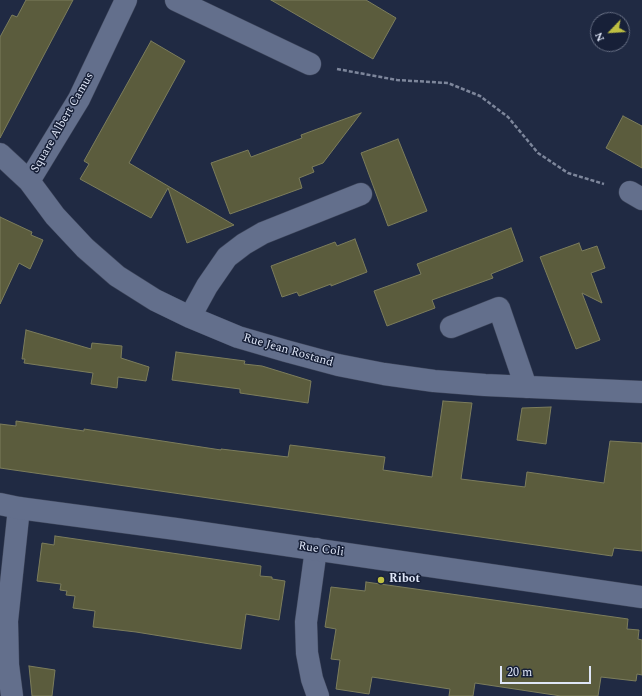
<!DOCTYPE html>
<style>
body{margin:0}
#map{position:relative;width:642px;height:696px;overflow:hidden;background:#202a43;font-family:Spectral,serif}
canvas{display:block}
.north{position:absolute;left:590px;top:12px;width:40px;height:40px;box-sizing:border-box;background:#172038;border:1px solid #676f84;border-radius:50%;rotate:245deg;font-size:11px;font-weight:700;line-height:16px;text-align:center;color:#dfe6f7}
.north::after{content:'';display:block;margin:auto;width:14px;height:18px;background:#bebf42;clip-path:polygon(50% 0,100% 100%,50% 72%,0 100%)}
.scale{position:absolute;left:500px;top:666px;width:91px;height:18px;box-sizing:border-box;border:2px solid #dfe6f7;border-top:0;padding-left:5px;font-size:12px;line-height:14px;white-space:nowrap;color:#dfe6f7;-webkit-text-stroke:3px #172038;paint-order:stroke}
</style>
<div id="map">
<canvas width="642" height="696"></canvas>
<div class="north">N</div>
<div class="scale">20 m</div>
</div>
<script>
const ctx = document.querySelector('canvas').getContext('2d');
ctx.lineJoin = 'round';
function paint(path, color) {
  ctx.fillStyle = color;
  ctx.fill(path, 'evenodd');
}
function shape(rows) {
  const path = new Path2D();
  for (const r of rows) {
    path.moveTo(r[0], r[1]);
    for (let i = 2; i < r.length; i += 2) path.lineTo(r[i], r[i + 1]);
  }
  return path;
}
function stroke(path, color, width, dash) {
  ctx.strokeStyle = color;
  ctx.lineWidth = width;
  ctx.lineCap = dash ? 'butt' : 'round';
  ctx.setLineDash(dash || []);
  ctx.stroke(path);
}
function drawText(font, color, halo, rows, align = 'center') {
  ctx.font = font + ' Spectral,serif';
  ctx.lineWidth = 3;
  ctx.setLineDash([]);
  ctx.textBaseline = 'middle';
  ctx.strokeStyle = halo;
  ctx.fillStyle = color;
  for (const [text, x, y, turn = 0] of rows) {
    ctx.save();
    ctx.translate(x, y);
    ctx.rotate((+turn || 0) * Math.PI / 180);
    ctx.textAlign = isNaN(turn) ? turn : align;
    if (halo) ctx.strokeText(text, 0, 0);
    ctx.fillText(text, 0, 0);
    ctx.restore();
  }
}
const building = shape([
 [26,0,73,0,0,138,0,37,12,15,17,17,26,0],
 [271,0,366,0,396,18,373,59,271,0],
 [151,41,185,61,129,163,234,225,187,243,168,188,151,218,80,179,89,164,84,161,151,41],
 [361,113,323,163,312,167,314,172,299,178,302,188,230,214,211,163,248,150,251,157,302,138,301,135,361,113],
 [623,116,642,126,642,168,606,148,623,116],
 [398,139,427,211,388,226,361,153,398,139],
 [0,217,32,232,31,235,43,240,30,269,19,263,0,304,0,217],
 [511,228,523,261,491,274,493,278,432,300,435,308,387,326,374,291,421,274,417,264,511,228],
 [355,239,367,272,331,286,331,284,299,296,297,292,282,297,271,266,335,242,337,246,355,239],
 [579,243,582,251,597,246,605,268,591,273,602,303,582,293,600,340,576,349,540,257,579,243],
 [26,330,91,349,92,343,122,346,121,358,149,367,146,381,118,377,117,388,91,384,93,373,24,363,25,359,22,359,26,330],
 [176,352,245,361,244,364,262,366,311,381,308,403,240,393,240,389,172,380,176,352],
 [443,401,472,403,461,479,525,487,527,472,604,483,610,441,642,443,642,551,614,548,612,556,536,545,0,468,0,424,16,426,16,421,84,431,84,429,221,450,221,449,288,457,290,445,385,457,383,470,432,477,443,401],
 [551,407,546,444,517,440,522,408,551,407],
 [55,536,261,566,260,576,272,577,272,579,285,581,279,620,246,614,241,649,136,632,93,627,95,611,73,608,75,596,66,595,67,591,60,590,61,584,37,581,42,543,54,545,55,536],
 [366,582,628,619,627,629,639,630,638,639,642,640,642,675,637,674,636,681,601,677,598,696,561,696,475,683,473,696,449,696,450,689,372,677,369,694,336,689,340,660,331,659,336,629,325,627,331,587,365,591,366,582],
 [29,666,55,670,52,696,32,696,29,666]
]);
paint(building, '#5b5c3d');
stroke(building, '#7c7d5c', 1);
const minor = shape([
 [176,0,310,64],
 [0,154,29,181,55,216,85,248,117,276,155,300,190,317,238,337,286,351,338,365,384,374,434,381,485,385,642,392],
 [29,181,79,99,126,0],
 [630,192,642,199],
 [190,317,207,286,227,257,244,244,263,233,361,194],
 [451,327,499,308,526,387],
 [316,549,306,622,307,653,312,679,318,696],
 [12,696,8,665,7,621,19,508]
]);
const tertiary = shape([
 [0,504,19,508,176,529,642,597]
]);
stroke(minor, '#3d455a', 23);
stroke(tertiary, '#3d455a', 23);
stroke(shape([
 [337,69,397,80,448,83,480,96,508,117,538,153,568,173,604,184]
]), '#7d869b', 2.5, [4, 2]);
stroke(minor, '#636f8c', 22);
stroke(tertiary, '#636f8c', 22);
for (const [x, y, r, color] of [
 [381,580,4,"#bebf42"]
]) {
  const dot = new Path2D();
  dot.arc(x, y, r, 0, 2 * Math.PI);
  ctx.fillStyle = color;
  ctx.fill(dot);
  stroke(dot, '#172038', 1.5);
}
drawText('12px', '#dfe6f7', '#172038', [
 ["Square Albert Camus",63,123,-60],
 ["Rue Jean Rostand",288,351,16],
 ["Rue Coli",321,550,8]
]);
drawText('bold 12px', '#dfe6f7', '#172038', [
 ["Ribot",389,580]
], 'left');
</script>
